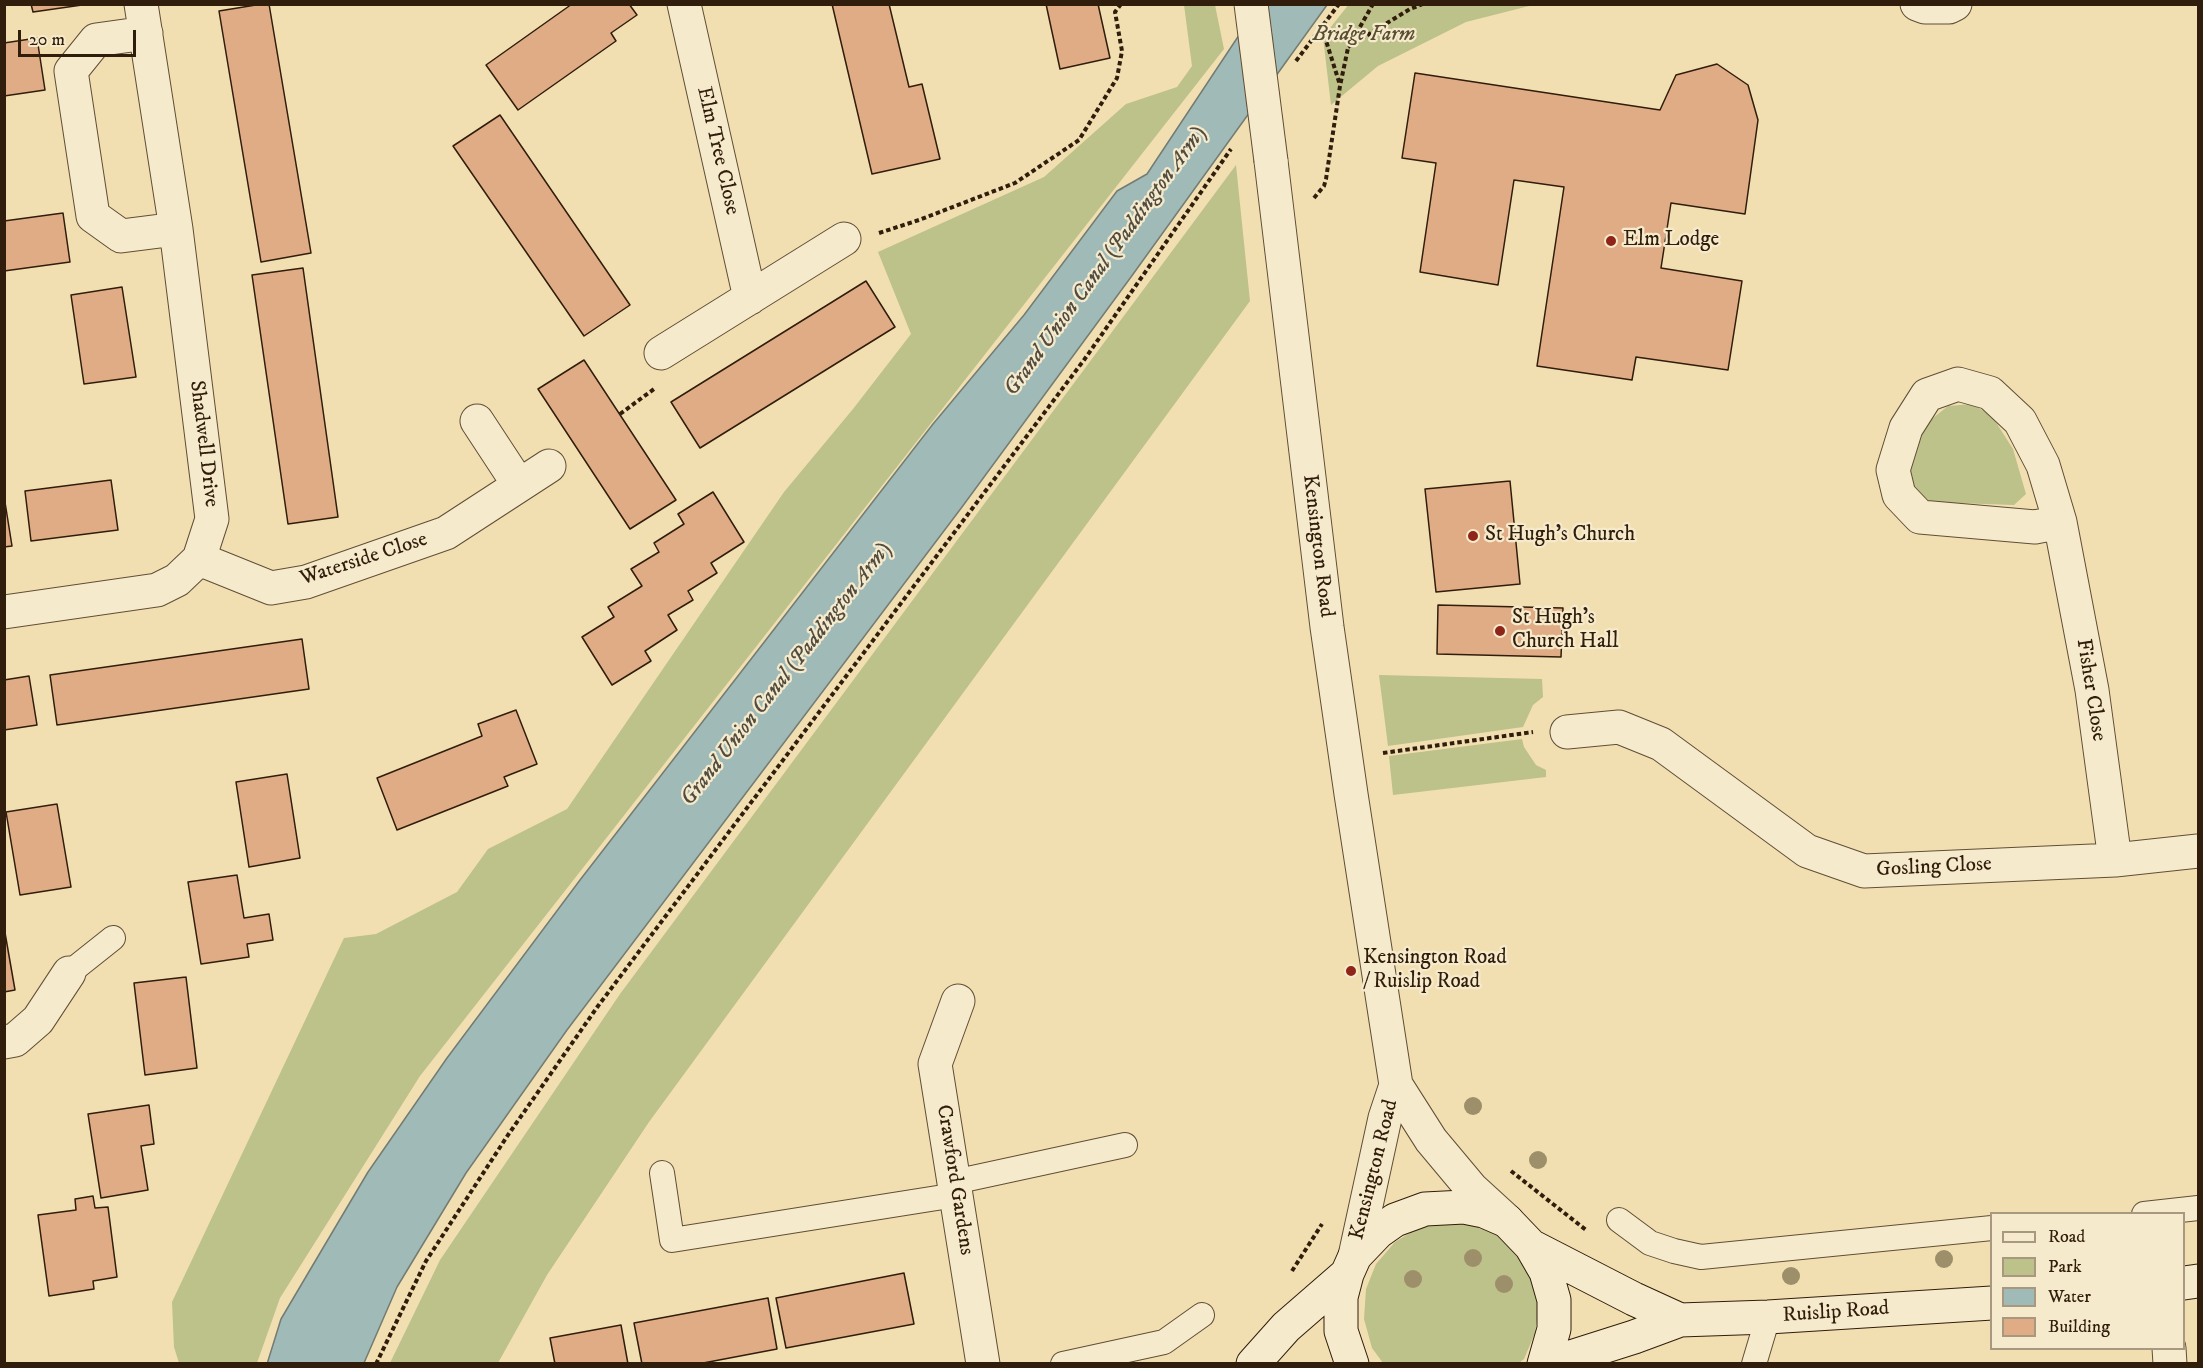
<!DOCTYPE html>
<style>
body{margin:0}
#map{position:relative;width:2203px;height:1368px;overflow:hidden;background:#f1dfb2;font-family:"IM FELL DW Pica",serif}
canvas{display:block}
.frame{position:absolute;inset:0;border:6px solid #301d0b;pointer-events:none}
.legend{position:absolute;left:1990px;top:1212px;width:195px;height:138px;box-sizing:border-box;background:#f6eacd;border:2px solid #a7987f;margin:0;padding:8px 10px;list-style:none;font-size:18px;color:#301d0b}
.legend li{display:flex;align-items:center;gap:12px;height:30px}
.legend b{width:30px;border:2px solid #a7987f}
.scale{position:absolute;left:18px;top:30px;width:118px;height:27px;box-sizing:border-box;border:3px solid #301d0b;border-top:0;padding-left:8px;font-size:18px;line-height:21px;white-space:nowrap;color:#301d0b;-webkit-text-stroke:4px #f6eacd;paint-order:stroke}
</style>
<div id="map">
<canvas width="2203" height="1368"></canvas>
<div class="frame"></div>
<ul class="legend">
<li><b style="height:8px;background:#f6eacd"></b>Road</li>
<li><b style="height:16px;background:#bdc18a"></b>Park</li>
<li><b style="height:16px;background:#9fbab7"></b>Water</li>
<li><b style="height:16px;background:#e0ac85"></b>Building</li>
</ul>
<div class="scale">20 m</div>
</div>
<script>
const ctx = document.querySelector('canvas').getContext('2d');
ctx.lineJoin = 'round';
function paint(path, color) {
  ctx.fillStyle = color;
  ctx.fill(path, 'evenodd');
}
function shape(rows) {
  const path = new Path2D();
  for (const r of rows) {
    path.moveTo(r[0], r[1]);
    for (let i = 2; i < r.length; i += 2) path.lineTo(r[i], r[i + 1]);
  }
  return path;
}
function stroke(path, color, width, dash) {
  ctx.strokeStyle = color;
  ctx.lineWidth = width;
  ctx.lineCap = dash ? 'butt' : 'round';
  ctx.setLineDash(dash || []);
  ctx.stroke(path);
}
function drawText(font, color, halo, rows, align = 'center') {
  ctx.font = font + ' "IM FELL DW Pica",serif';
  ctx.lineWidth = 4.5;
  ctx.setLineDash([]);
  ctx.textBaseline = 'middle';
  ctx.strokeStyle = halo;
  ctx.fillStyle = color;
  for (const [text, x, y, turn = 0] of rows) {
    ctx.save();
    ctx.translate(x, y);
    ctx.rotate((+turn || 0) * Math.PI / 180);
    ctx.textAlign = isNaN(turn) ? turn : align;
    if (halo) ctx.strokeText(text, 0, 0);
    ctx.fillText(text, 0, 0);
    ctx.restore();
  }
}
paint(shape([
 [1349,4,1533,4,1533,5,1466,22,1378,66,1331,105,1323,37],
 [1184,5,1215,5,1224,49,420,1076,280,1298,257,1363,179,1363,174,1347,172,1302,344,938,376,934,457,892,488,849,567,809,784,492,853,409,911,334,878,252,1044,177,1126,104,1177,87,1192,66],
 [1236,165,1250,301,649,1122,547,1275,498,1363,390,1363,440,1260,620,994],
 [1972,404,1992,416,2013,449,2026,494,2014,505,1925,502,1912,488,1909,464,1928,422,1948,406],
 [1379,675,1542,679,1543,697,1533,705,1523,727,1388,746],
 [1522,739,1524,747,1536,765,1546,770,1546,777,1393,795,1389,756],
 [1445,1222,1473,1225,1499,1236,1519,1254,1533,1279,1539,1306,1535,1333,1524,1359,1519,1363,1383,1363,1372,1348,1364,1319,1366,1289,1376,1264,1395,1242,1418,1228]
]), '#bdc18a');
const water = shape([
 [1259,5,1327,5,1131,277,962,507,567,1030,466,1173,397,1287,364,1363,267,1364,281,1319,320,1253,368,1172,447,1058,580,880,933,424,1024,315,1117,191,1147,174,1259,5]
]);
paint(water, '#9fbab7');
stroke(water, '#737b72', 1.5);
const building = shape([
 [31,4,82,4,82,5,33,12,31,4],
 [262,4,269,4,311,253,261,262,219,11,262,4],
 [572,4,629,4,637,15,611,33,616,41,518,110,486,65,572,4],
 [832,4,889,4,909,87,922,84,940,159,872,174,832,4],
 [1046,4,1098,4,1110,58,1060,69,1046,4],
 [37,38,45,90,4,96,4,43,37,38],
 [1717,64,1748,85,1758,120,1745,214,1671,203,1661,268,1742,281,1728,370,1636,357,1632,380,1537,366,1564,187,1514,180,1498,285,1420,272,1436,163,1402,158,1415,73,1660,110,1676,75,1717,64],
 [500,115,630,305,584,336,453,146,500,115],
 [63,213,70,262,4,271,4,221,63,213],
 [303,268,338,517,288,524,252,275,303,268],
 [866,281,895,327,700,448,671,402,866,281],
 [122,287,136,377,84,384,71,295,122,287],
 [584,360,676,500,630,529,538,389,584,360],
 [111,480,118,530,31,541,25,491,111,480],
 [1510,481,1520,584,1436,592,1425,489,1510,481],
 [713,492,744,542,711,563,717,573,688,591,693,600,668,615,677,630,645,651,651,661,612,685,582,637,614,617,608,607,642,586,631,569,659,552,654,543,684,524,678,514,713,492],
 [4,496,12,546,4,547,4,496],
 [1438,605,1563,608,1561,657,1437,654,1438,605],
 [302,639,309,689,57,725,50,675,302,639],
 [29,676,37,725,4,730,4,680,29,676],
 [516,710,537,764,504,777,508,786,397,830,377,778,482,736,478,724,516,710],
 [287,774,300,858,249,867,236,782,287,774],
 [57,804,71,887,20,895,6,812,57,804],
 [237,875,244,918,269,914,273,940,247,944,249,957,201,964,188,882,237,875],
 [4,927,15,990,4,992,4,927],
 [186,977,197,1068,145,1075,134,983,186,977],
 [149,1105,154,1144,141,1146,148,1190,101,1198,88,1114,149,1105],
 [93,1196,95,1208,108,1207,117,1277,93,1281,94,1289,49,1296,38,1215,76,1210,75,1199,93,1196],
 [904,1273,914,1324,786,1348,776,1298,904,1273],
 [768,1298,777,1349,698,1364,642,1364,634,1323,768,1298],
 [621,1325,628,1364,555,1364,550,1338,621,1325]
]);
paint(building, '#e0ac85');
stroke(building, '#301d0b', 1.5);
const service = shape([
 [69,973,113,938],
 [662,1173,672,1240,956,1195],
 [954,1182,1125,1145],
 [2144,1214,2198,1208],
 [1619,1220,1650,1243,1674,1251,1701,1257,1992,1228],
 [1063,1364,1164,1342,1202,1315],
 [1754,1364,1768,1317]
]);
const minor = shape([
 [684,4,750,298],
 [1917,4,1925,7,1949,7,1955,4],
 [146,33,96,40,71,71,93,216,121,236,176,229],
 [661,353,844,239],
 [477,421,519,485],
 [2060,522,2035,527,1920,517,1899,495,1893,470,1906,428,1927,395,1958,384,1990,393,2020,421,2043,465,2060,522,2092,690,2115,860],
 [199,559,271,588,306,582,446,533,549,466],
 [4,612,157,590,177,580,199,559,212,519,176,229,141,4],
 [1567,732,1619,727,1661,744,1807,851,1864,871,2115,860,2198,851],
 [958,1001,935,1064,983,1364],
 [4,1042,15,1040,38,1020,69,973],
 [2169,1348,2170,1364]
]);
const tertiary = shape([
 [1271,161,1327,627,1351,794,1396,1085,1431,1140,1472,1189,1507,1221],
 [1355,1256,1385,1118,1396,1085]
]);
const secondary = shape([
 [1531,1246,1634,1299,1680,1320],
 [2184,1283,2198,1281],
 [1253,1364,1286,1327,1347,1274],
 [1352,1364,1341,1331,1341,1297,1347,1274,1355,1256,1378,1232,1395,1220,1425,1209,1464,1207,1484,1211,1507,1221,1531,1246,1546,1272,1554,1300,1554,1329,1544,1364],
 [1549,1364,1634,1337,1680,1320,1768,1317,1992,1303]
]);
stroke(service, '#604e35', 26);
stroke(minor, '#604e35', 35);
stroke(tertiary, '#604e35', 35);
stroke(secondary, '#301d0b', 35);
stroke(shape([
 [1322,28,1340,85],
 [1348,47,1410,9,1423,4],
 [1296,61,1339,4],
 [1314,198,1324,186,1326,179,1340,86,1348,48,1373,4],
 [879,233,919,220,1015,183,1079,140,1117,78,1122,51,1115,12,1121,4],
 [620,414,654,389],
 [1383,753,1533,732],
 [1511,1171,1586,1230],
 [1292,1271,1322,1224],
 [376,1364,426,1261,508,1135,598,1006,1084,360,1231,149]
]), '#301d0b', 4, [4.5, 3]);
stroke(service, '#f6eacd', 24);
stroke(minor, '#f6eacd', 33);
stroke(tertiary, '#f6eacd', 33);
stroke(secondary, '#f6eacd', 33);
const tertiaryBridge = shape([
 [1251,4,1271,161]
]);
stroke(tertiaryBridge, '#604e35', 35, []);
stroke(tertiaryBridge, '#f6eacd', 33);
ctx.fillStyle = '#9e8f6b';
for (const [x, y] of [
 [1473,1106],
 [1538,1160],
 [1473,1258],
 [1944,1259],
 [1791,1276],
 [1413,1279],
 [1504,1284]
]) {
  ctx.beginPath();
  ctx.arc(x, y, 9, 0, 2 * Math.PI);
  ctx.fill();
}
for (const [x, y, r, color] of [
 [1611,241,6,"#8f2418"],
 [1473,536,6,"#8f2418"],
 [1500,631,6,"#8f2418"],
 [1351,971,6,"#8f2418"]
]) {
  const dot = new Path2D();
  dot.arc(x, y, r, 0, 2 * Math.PI);
  ctx.fillStyle = color;
  ctx.fill(dot);
  stroke(dot, '#f6eacd', 2);
}
drawText('italic 21px', '#5a4e31', '#f6eacd', [
 ["Bridge Farm",1364,36]
]);
drawText('21px', '#301d0b', '#f6eacd', [
 ["Elm Tree Close",717,151,77],
 ["Shadwell Drive",203,444,83],
 ["Kensington Road",1317,546,83],
 ["Waterside Close",364,560,-18],
 ["Fisher Close",2090,690,81],
 ["Gosling Close",1934,868,-3],
 ["Kensington Road",1375,1170,-76],
 ["Crawford Gardens",954,1180,81],
 ["Ruislip Road",1836,1313,-4]
]);
drawText('21px', '#301d0b', '#f6eacd', [
 ["Elm Lodge",1623,241],
 ["St Hugh's Church",1485,536],
 ["St Hugh's",1512,619],
 ["Church Hall",1512,643],
 ["Kensington Road",1363,959],
 ["/ Ruislip Road",1363,983]
], 'left');
drawText('italic 22px', '#514c3f', '#f6eacd', [
 ["Grand Union Canal (Paddington Arm)",1106,262,-54],
 ["Grand Union Canal (Paddington Arm)",787,675,-52]
]);
</script>
